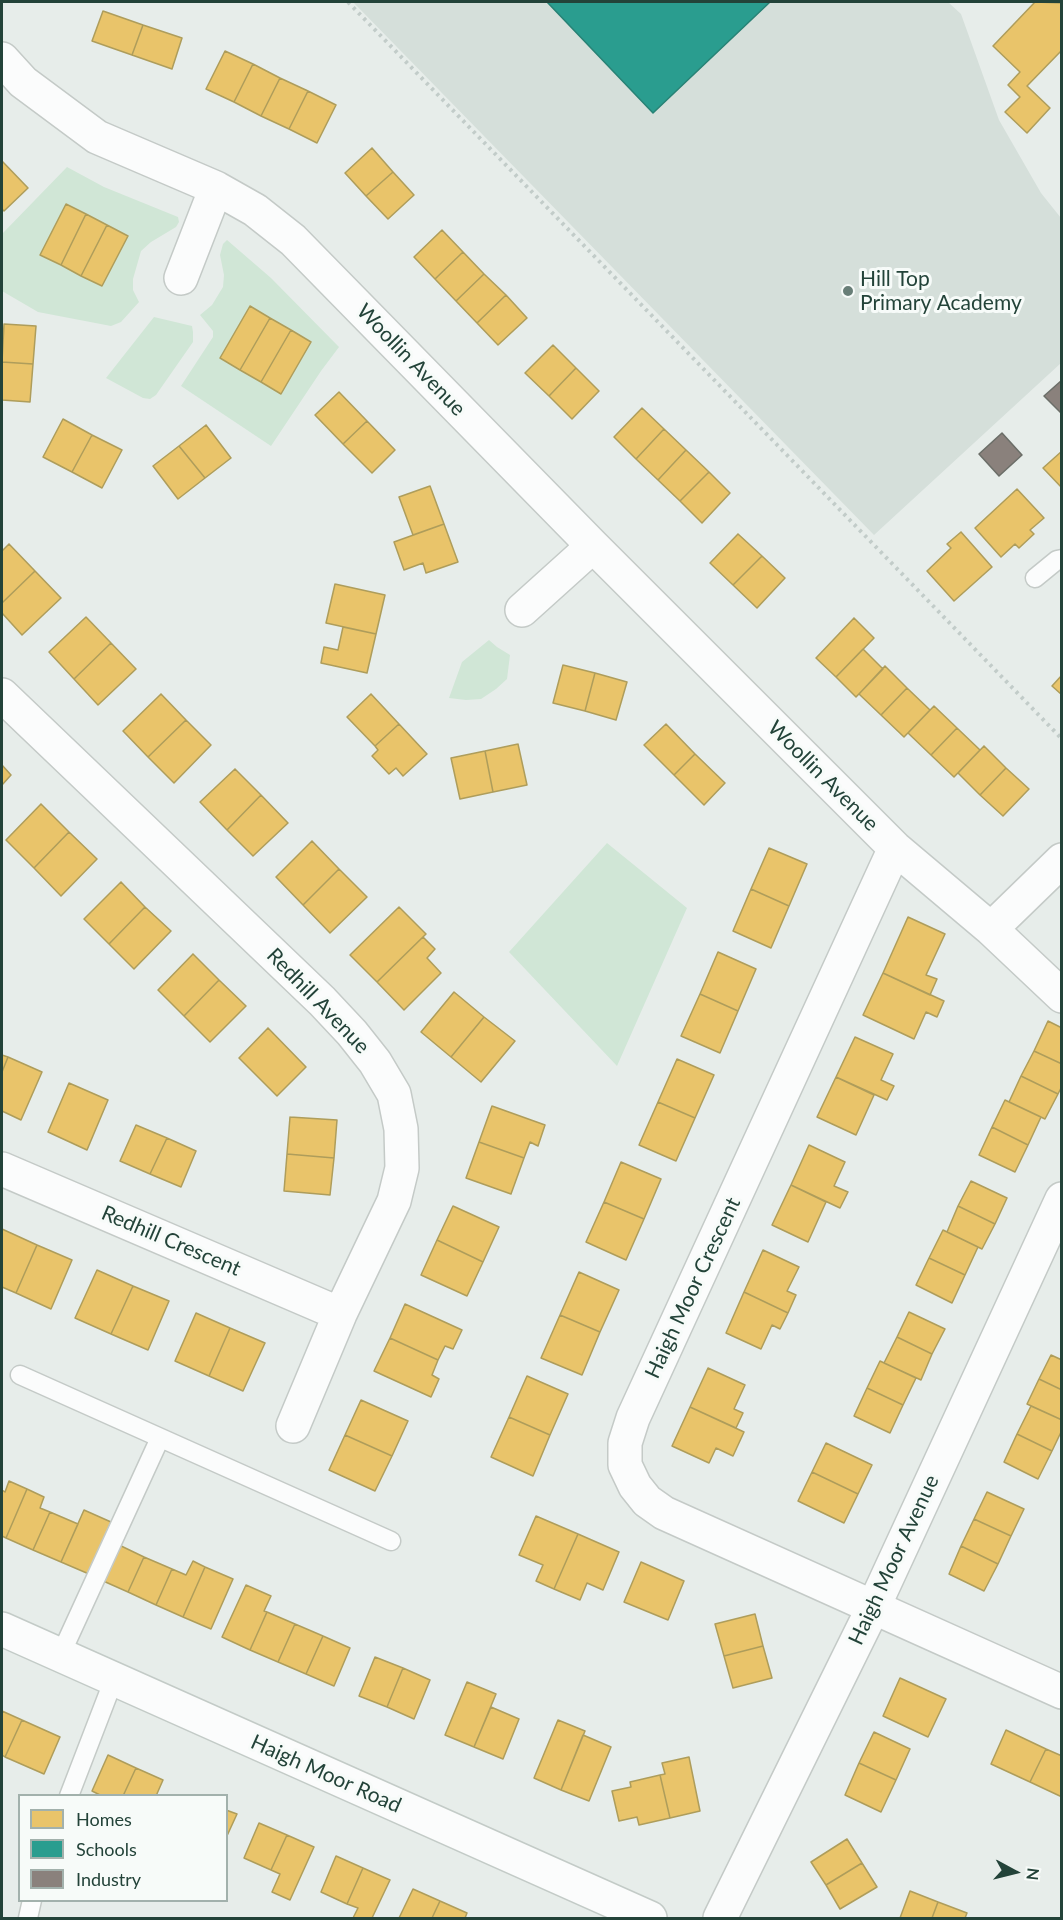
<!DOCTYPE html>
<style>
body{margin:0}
#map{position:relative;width:1063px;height:1920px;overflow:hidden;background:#e7edea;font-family:Lato,sans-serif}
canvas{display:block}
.frame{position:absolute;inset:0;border:3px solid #234339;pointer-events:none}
.legend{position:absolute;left:18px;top:1794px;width:210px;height:108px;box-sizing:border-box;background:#f7fbf9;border:2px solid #a2b1ac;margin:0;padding:8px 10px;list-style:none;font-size:18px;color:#234339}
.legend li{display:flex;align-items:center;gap:12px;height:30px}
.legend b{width:30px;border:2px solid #a2b1ac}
.north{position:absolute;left:985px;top:1842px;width:60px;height:60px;-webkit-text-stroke:4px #f7fbf9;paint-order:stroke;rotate:97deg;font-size:16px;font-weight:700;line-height:24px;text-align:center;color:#234339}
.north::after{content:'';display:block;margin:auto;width:21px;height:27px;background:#234339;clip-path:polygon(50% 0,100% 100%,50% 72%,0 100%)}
</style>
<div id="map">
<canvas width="1063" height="1920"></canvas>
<div class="frame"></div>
<ul class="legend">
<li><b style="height:16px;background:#e9c46a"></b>Homes</li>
<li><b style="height:16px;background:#2a9d8f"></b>Schools</li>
<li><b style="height:16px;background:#8a817c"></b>Industry</li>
</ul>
<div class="north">N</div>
</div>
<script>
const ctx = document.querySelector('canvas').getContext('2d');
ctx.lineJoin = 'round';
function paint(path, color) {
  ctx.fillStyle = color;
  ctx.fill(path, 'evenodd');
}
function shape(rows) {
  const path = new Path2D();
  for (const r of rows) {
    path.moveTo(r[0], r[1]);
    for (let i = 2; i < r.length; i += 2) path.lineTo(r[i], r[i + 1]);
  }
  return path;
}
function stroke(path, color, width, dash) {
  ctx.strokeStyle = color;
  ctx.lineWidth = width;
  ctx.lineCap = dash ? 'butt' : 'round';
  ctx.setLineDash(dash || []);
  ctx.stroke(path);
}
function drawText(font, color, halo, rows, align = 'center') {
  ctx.font = font + ' Lato,sans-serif';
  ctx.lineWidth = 6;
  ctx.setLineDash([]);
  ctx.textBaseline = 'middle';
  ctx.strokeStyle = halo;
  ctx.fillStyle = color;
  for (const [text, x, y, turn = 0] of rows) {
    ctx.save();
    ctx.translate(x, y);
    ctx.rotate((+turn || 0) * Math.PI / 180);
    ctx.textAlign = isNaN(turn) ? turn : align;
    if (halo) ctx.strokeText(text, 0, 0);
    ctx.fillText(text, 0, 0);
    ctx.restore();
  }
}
paint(shape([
 [353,2,948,2,961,14,999,120,1041,193,1061,218,1061,363,874,535]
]), '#d5dfda');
paint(shape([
 [67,167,104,187,178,217,179,222,176,227,151,242,141,251,133,279,133,290,139,302,121,322,111,326,38,312,2,291,2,234],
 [227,240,271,278,339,347,321,371,271,446,181,386,213,337,213,331,200,315,212,305,223,287,224,275,220,255,223,244],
 [154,317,192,326,193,332,193,342,156,395,150,399,143,398,106,378],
 [489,640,497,647,510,655,507,679,496,689,481,699,466,700,449,698,462,662],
 [607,843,687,908,617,1066,509,952]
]), '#d0e6d6');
const homes = shape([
 [1035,2,1062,3,1062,50,1027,86,1050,108,1027,133,1005,112,1020,97,1008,85,1020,72,993,46,1035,2],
 [103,11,143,25,132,55,92,41,103,11],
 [143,25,182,38,172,69,132,55,143,25],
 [225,51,253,64,234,102,206,89,225,51],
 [253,64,280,78,261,116,234,102,253,64],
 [280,78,308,91,289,129,261,116,280,78],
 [308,91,336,105,317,143,289,129,308,91],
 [372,148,393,172,366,196,345,173,372,148],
 [2,161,28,188,4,211,2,209,2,161],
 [393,172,414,195,388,219,366,196,393,172],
 [66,204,86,214,61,265,40,255,66,204],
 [86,214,107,225,81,276,61,265,86,214],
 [107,225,128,236,102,286,81,276,107,225],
 [442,230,463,252,435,279,414,257,442,230],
 [463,252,484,274,456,301,435,279,463,252],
 [484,274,506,295,477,323,456,301,484,274],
 [506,295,527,318,498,345,477,323,506,295],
 [250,306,270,318,240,370,220,358,250,306],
 [270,318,291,330,261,382,240,370,270,318],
 [4,324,36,326,33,364,2,362,4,324],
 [291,330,311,342,281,394,261,382,291,330],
 [553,345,576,368,549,396,525,373,553,345],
 [2,362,33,364,30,402,2,400,2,362],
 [576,368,599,391,572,419,549,396,576,368],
 [339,392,367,421,343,444,315,415,339,392],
 [642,408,664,429,636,459,614,437,642,408],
 [63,419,92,435,72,472,43,457,63,419],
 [367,421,395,450,372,473,343,444,367,421],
 [206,425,231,458,205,478,179,446,206,425],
 [664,429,686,450,658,480,636,459,664,429],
 [92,435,122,450,102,488,72,472,92,435],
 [179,446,205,478,178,499,153,466,179,446],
 [686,450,709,472,680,501,658,480,686,450],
 [1062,451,1062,488,1043,468,1062,451],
 [709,472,730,493,702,523,680,501,709,472],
 [430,486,444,524,413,535,399,497,430,486],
 [1017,489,1044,518,1030,530,1034,534,1019,548,1015,544,1001,557,975,528,1017,489],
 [444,524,458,562,426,573,423,563,404,570,394,542,444,524],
 [961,532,992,567,954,601,927,571,951,548,947,544,961,532],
 [738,534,762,556,733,585,710,563,738,534],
 [9,544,35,571,2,603,2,551,9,544],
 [762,556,785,578,757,608,733,585,762,556],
 [35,571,61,598,22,635,2,613,2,603,35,571],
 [335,584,385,595,376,634,326,623,335,584],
 [86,617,111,643,74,679,49,652,86,617],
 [854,618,874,638,836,677,816,658,854,618],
 [343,627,376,634,367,673,321,663,324,647,338,650,343,627],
 [111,643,136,669,98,705,74,679,111,643],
 [863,649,883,669,856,697,836,677,863,649],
 [563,665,595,673,585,711,553,703,563,665],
 [885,666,907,688,881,715,859,694,885,666],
 [595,673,627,682,616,720,585,711,595,673],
 [1062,675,1062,695,1052,686,1062,675],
 [907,688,930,710,904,737,881,715,907,688],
 [161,694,186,720,148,757,123,731,161,694],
 [371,694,399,724,375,746,347,717,371,694],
 [934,706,957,728,931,755,908,733,934,706],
 [186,720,211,745,174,783,148,757,186,720],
 [399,724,427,754,403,776,396,768,389,774,372,756,378,750,375,746,399,724],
 [666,724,695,754,674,775,644,745,666,724],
 [957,728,980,750,954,777,931,755,957,728],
 [518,744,527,785,493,792,485,751,518,744],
 [984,746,1006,768,980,795,958,773,984,746],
 [485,751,493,792,460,799,451,758,485,751],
 [695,754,725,783,704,805,674,775,695,754],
 [2,765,11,775,2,785,2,765],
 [1006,768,1029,789,1003,816,980,795,1006,768],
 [235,769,261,795,227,830,200,802,235,769],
 [261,795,288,823,253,856,227,830,261,795],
 [41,804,69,832,34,868,6,840,41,804],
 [69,832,97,859,61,896,34,868,69,832],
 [312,841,339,869,303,905,276,877,312,841],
 [769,848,807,864,789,906,751,889,769,848],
 [339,869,367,897,330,933,303,905,339,869],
 [121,882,145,907,109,944,84,919,121,882],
 [751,889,789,906,771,948,733,931,751,889],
 [145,907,171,931,134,969,109,944,145,907],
 [399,907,426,934,377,982,350,955,399,907],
 [908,917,945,934,926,975,937,979,930,995,883,973,908,917],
 [423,937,435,949,427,958,441,973,404,1010,377,982,423,937],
 [718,952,756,969,738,1011,700,994,718,952],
 [193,954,219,980,184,1016,158,990,193,954],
 [883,973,944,1001,937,1017,926,1012,914,1039,863,1015,883,973],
 [219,980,246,1006,210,1042,184,1016,219,980],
 [454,992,484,1017,451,1057,421,1032,454,992],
 [700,994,738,1011,720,1053,681,1036,700,994],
 [484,1017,515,1041,481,1082,451,1057,484,1017],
 [1048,1021,1062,1028,1062,1064,1034,1051,1048,1021],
 [268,1028,306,1067,277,1096,239,1058,268,1028],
 [855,1037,893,1054,881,1080,894,1086,887,1100,836,1077,855,1037],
 [1034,1051,1062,1064,1062,1086,1058,1094,1021,1076,1034,1051],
 [2,1055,8,1057,2,1072,2,1055],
 [8,1057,42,1072,21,1120,2,1111,2,1072,8,1057],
 [677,1059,714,1075,695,1118,658,1102,677,1059],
 [1021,1076,1058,1094,1045,1119,1009,1102,1021,1076],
 [836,1077,874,1095,856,1135,817,1117,836,1077],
 [69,1083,108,1100,87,1150,48,1132,69,1083],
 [1005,1100,1041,1117,1028,1145,992,1127,1005,1100],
 [658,1102,695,1118,676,1161,639,1145,658,1102],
 [492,1106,545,1125,538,1146,530,1142,524,1158,479,1142,492,1106],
 [290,1117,337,1120,334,1158,287,1154,290,1117],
 [136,1125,167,1138,150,1174,120,1161,136,1125],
 [992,1127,1028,1145,1015,1172,979,1155,992,1127],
 [167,1138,196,1151,181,1187,150,1174,167,1138],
 [479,1142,524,1158,511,1194,466,1178,479,1142],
 [809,1145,845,1162,834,1186,848,1192,840,1208,791,1185,809,1145],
 [287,1154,334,1158,330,1195,284,1191,287,1154],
 [621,1162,661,1179,644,1219,604,1202,621,1162],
 [971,1181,1007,1198,995,1224,958,1206,971,1181],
 [791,1185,826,1202,808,1242,772,1225,791,1185],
 [604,1202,644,1219,626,1260,586,1242,604,1202],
 [453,1206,499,1227,483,1262,437,1240,453,1206],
 [958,1206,995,1224,982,1249,947,1232,958,1206],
 [2,1229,37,1245,16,1293,2,1287,2,1229],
 [943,1230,978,1247,965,1275,929,1258,943,1230],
 [437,1240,483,1262,467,1296,421,1275,437,1240],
 [37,1245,72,1260,51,1309,16,1293,37,1245],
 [763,1250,799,1267,787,1291,796,1295,788,1313,744,1292,763,1250],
 [929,1258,965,1275,952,1303,916,1285,929,1258],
 [97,1270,133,1286,111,1334,75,1318,97,1270],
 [579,1272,619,1290,600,1332,560,1315,579,1272],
 [133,1286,169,1301,148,1350,111,1334,133,1286],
 [744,1292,788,1313,780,1329,772,1325,761,1349,726,1333,744,1292],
 [405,1304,462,1330,453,1349,445,1346,438,1360,390,1338,405,1304],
 [909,1312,945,1329,932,1354,897,1337,909,1312],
 [196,1313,230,1328,209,1376,175,1361,196,1313],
 [560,1315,600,1332,582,1375,541,1358,560,1315],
 [230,1328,265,1343,243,1391,209,1376,230,1328],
 [897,1337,932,1354,921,1380,884,1363,897,1337],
 [390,1338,438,1360,432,1375,439,1379,431,1397,374,1371,390,1338],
 [1051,1355,1062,1360,1062,1390,1039,1379,1051,1355],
 [880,1361,916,1378,903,1405,867,1388,880,1361],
 [708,1368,745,1385,734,1409,743,1413,736,1428,690,1407,708,1368],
 [527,1376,568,1394,550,1435,509,1417,527,1376],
 [1039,1379,1062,1390,1062,1420,1027,1404,1039,1379],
 [867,1388,903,1405,890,1433,854,1416,867,1388],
 [361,1400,408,1421,392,1456,345,1435,361,1400],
 [1031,1406,1062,1420,1062,1430,1052,1451,1017,1434,1031,1406],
 [690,1407,744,1432,733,1456,716,1448,709,1463,672,1446,690,1407],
 [509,1417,550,1435,533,1476,491,1457,509,1417],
 [1017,1434,1052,1451,1038,1479,1004,1462,1017,1434],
 [345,1435,392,1456,375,1491,329,1470,345,1435],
 [826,1443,872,1465,858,1494,812,1472,826,1443],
 [812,1472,858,1494,844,1523,798,1501,812,1472],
 [9,1481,27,1489,6,1538,2,1536,2,1490,5,1492,9,1481],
 [27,1489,44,1497,40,1508,50,1512,33,1550,6,1538,27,1489],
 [987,1492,1024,1509,1011,1536,974,1519,987,1492],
 [84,1510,111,1522,89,1574,61,1562,84,1510],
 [50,1512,78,1524,61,1562,33,1550,50,1512],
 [536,1516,578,1534,554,1589,536,1581,543,1565,519,1555,536,1516],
 [974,1519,1011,1536,998,1564,961,1546,974,1519],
 [578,1534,619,1552,603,1590,587,1583,580,1600,554,1589,578,1534],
 [117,1544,144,1557,128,1592,101,1580,117,1544],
 [961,1546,998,1564,984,1591,949,1574,961,1546],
 [144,1557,172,1569,156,1605,128,1592,144,1557],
 [193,1561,205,1567,183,1617,156,1605,172,1569,186,1575,193,1561],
 [641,1562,684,1581,668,1620,624,1602,641,1562],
 [205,1567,233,1579,211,1629,183,1617,205,1567],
 [246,1585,271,1596,264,1611,267,1612,250,1650,222,1637,246,1585],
 [267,1612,295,1624,278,1662,250,1650,267,1612],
 [755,1614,763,1646,724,1656,715,1624,755,1614],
 [295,1624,323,1636,306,1674,278,1662,295,1624],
 [323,1636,350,1648,334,1686,306,1674,323,1636],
 [763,1646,772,1678,733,1688,724,1656,763,1646],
 [375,1657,403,1668,387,1707,359,1696,375,1657],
 [403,1668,430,1680,414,1719,387,1707,403,1668],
 [900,1678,946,1699,928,1737,883,1716,900,1678],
 [467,1682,496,1694,474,1747,445,1735,467,1682],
 [491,1707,519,1719,503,1759,474,1747,491,1707],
 [2,1711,22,1720,5,1757,2,1755,2,1711],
 [22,1720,60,1737,44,1774,5,1757,22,1720],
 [558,1720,585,1731,561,1790,534,1778,558,1720],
 [1006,1730,1046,1749,1030,1782,991,1764,1006,1730],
 [874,1732,910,1749,896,1780,859,1763,874,1732],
 [583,1735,611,1747,589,1801,561,1790,583,1735],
 [1046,1749,1062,1756,1062,1797,1030,1782,1046,1749],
 [108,1755,136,1768,123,1796,102,1796,92,1791,108,1755],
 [689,1757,700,1811,670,1818,660,1775,665,1774,662,1763,689,1757],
 [859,1763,896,1780,881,1812,845,1795,859,1763],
 [136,1768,163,1780,156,1796,123,1796,136,1768],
 [660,1775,670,1818,639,1825,637,1817,619,1821,612,1791,631,1787,630,1782,660,1775],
 [226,1810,237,1814,226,1838,226,1810],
 [259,1823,287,1835,271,1870,244,1858,259,1823],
 [287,1835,314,1847,290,1900,272,1892,280,1874,271,1870,287,1835],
 [847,1839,862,1863,826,1885,811,1862,847,1839],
 [336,1856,363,1868,347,1904,321,1892,336,1856],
 [862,1863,877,1887,840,1909,826,1885,862,1863],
 [363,1868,390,1880,372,1918,353,1918,358,1908,347,1904,363,1868],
 [413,1889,440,1901,432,1918,399,1918,413,1889],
 [910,1891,938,1902,932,1918,900,1918,910,1891],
 [440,1901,467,1913,465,1918,432,1918,440,1901],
 [938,1902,967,1913,965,1918,932,1918,938,1902]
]);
paint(homes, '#e9c46a');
stroke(homes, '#ae9d5b', 1.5);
const schools = shape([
 [547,2,770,2,653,113,547,2]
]);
paint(schools, '#2a9d8f');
stroke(schools, '#288275', 1.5);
const industry = shape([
 [1062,380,1062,414,1044,396,1062,380],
 [1002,433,1022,455,999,476,979,454,1002,433]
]);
paint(industry, '#8a817c');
stroke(industry, '#6b6e68', 1.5);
const lane = shape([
 [1035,578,1057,560,1062,559],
 [20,1375,391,1541],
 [60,1656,160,1438],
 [69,1796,114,1679],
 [28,1918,32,1900]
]);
const street = shape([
 [2,59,23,82,97,137,216,188,255,210,293,240,593,546,895,848,991,929,1062,996],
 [181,278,216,188],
 [522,610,593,546],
 [2,695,322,1001,352,1033,375,1062,394,1094,401,1129,402,1168,394,1201,340,1314,293,1426],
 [895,848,633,1418,625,1443,625,1465,635,1486,647,1501,664,1513,1062,1692],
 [991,929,1062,860],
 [2,1169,340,1314],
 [720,1918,874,1606,1062,1199]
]);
const secondary = shape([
 [2,1629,650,1918]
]);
stroke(lane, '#c4cac7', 21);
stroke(street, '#c4cac7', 36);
stroke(secondary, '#c3cbc7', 36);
stroke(shape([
 [348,2,1062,739]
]), '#c2ccc9', 4, [3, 4.5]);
stroke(lane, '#fbfcfc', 18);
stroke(street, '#fbfcfc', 33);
stroke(secondary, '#fbfcfc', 33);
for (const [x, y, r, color] of [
 [848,291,6,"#687e77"]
]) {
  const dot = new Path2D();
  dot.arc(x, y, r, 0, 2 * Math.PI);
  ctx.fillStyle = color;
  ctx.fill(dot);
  stroke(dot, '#f7fbf9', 2);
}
drawText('21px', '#234339', '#f7fbf9', [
 ["Hill Top",860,279],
 ["Primary Academy",860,303]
], 'left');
drawText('21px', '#234339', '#f7fbf9', [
 ["Woollin Avenue",411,360,46],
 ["Woollin Avenue",823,776,45],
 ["Redhill Avenue",318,1001,46],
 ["Redhill Crescent",171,1241,23],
 ["Haigh Moor Crescent",693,1288,-65],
 ["Haigh Moor Avenue",894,1560,-65],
 ["Haigh Moor Road",326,1774,24]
]);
</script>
